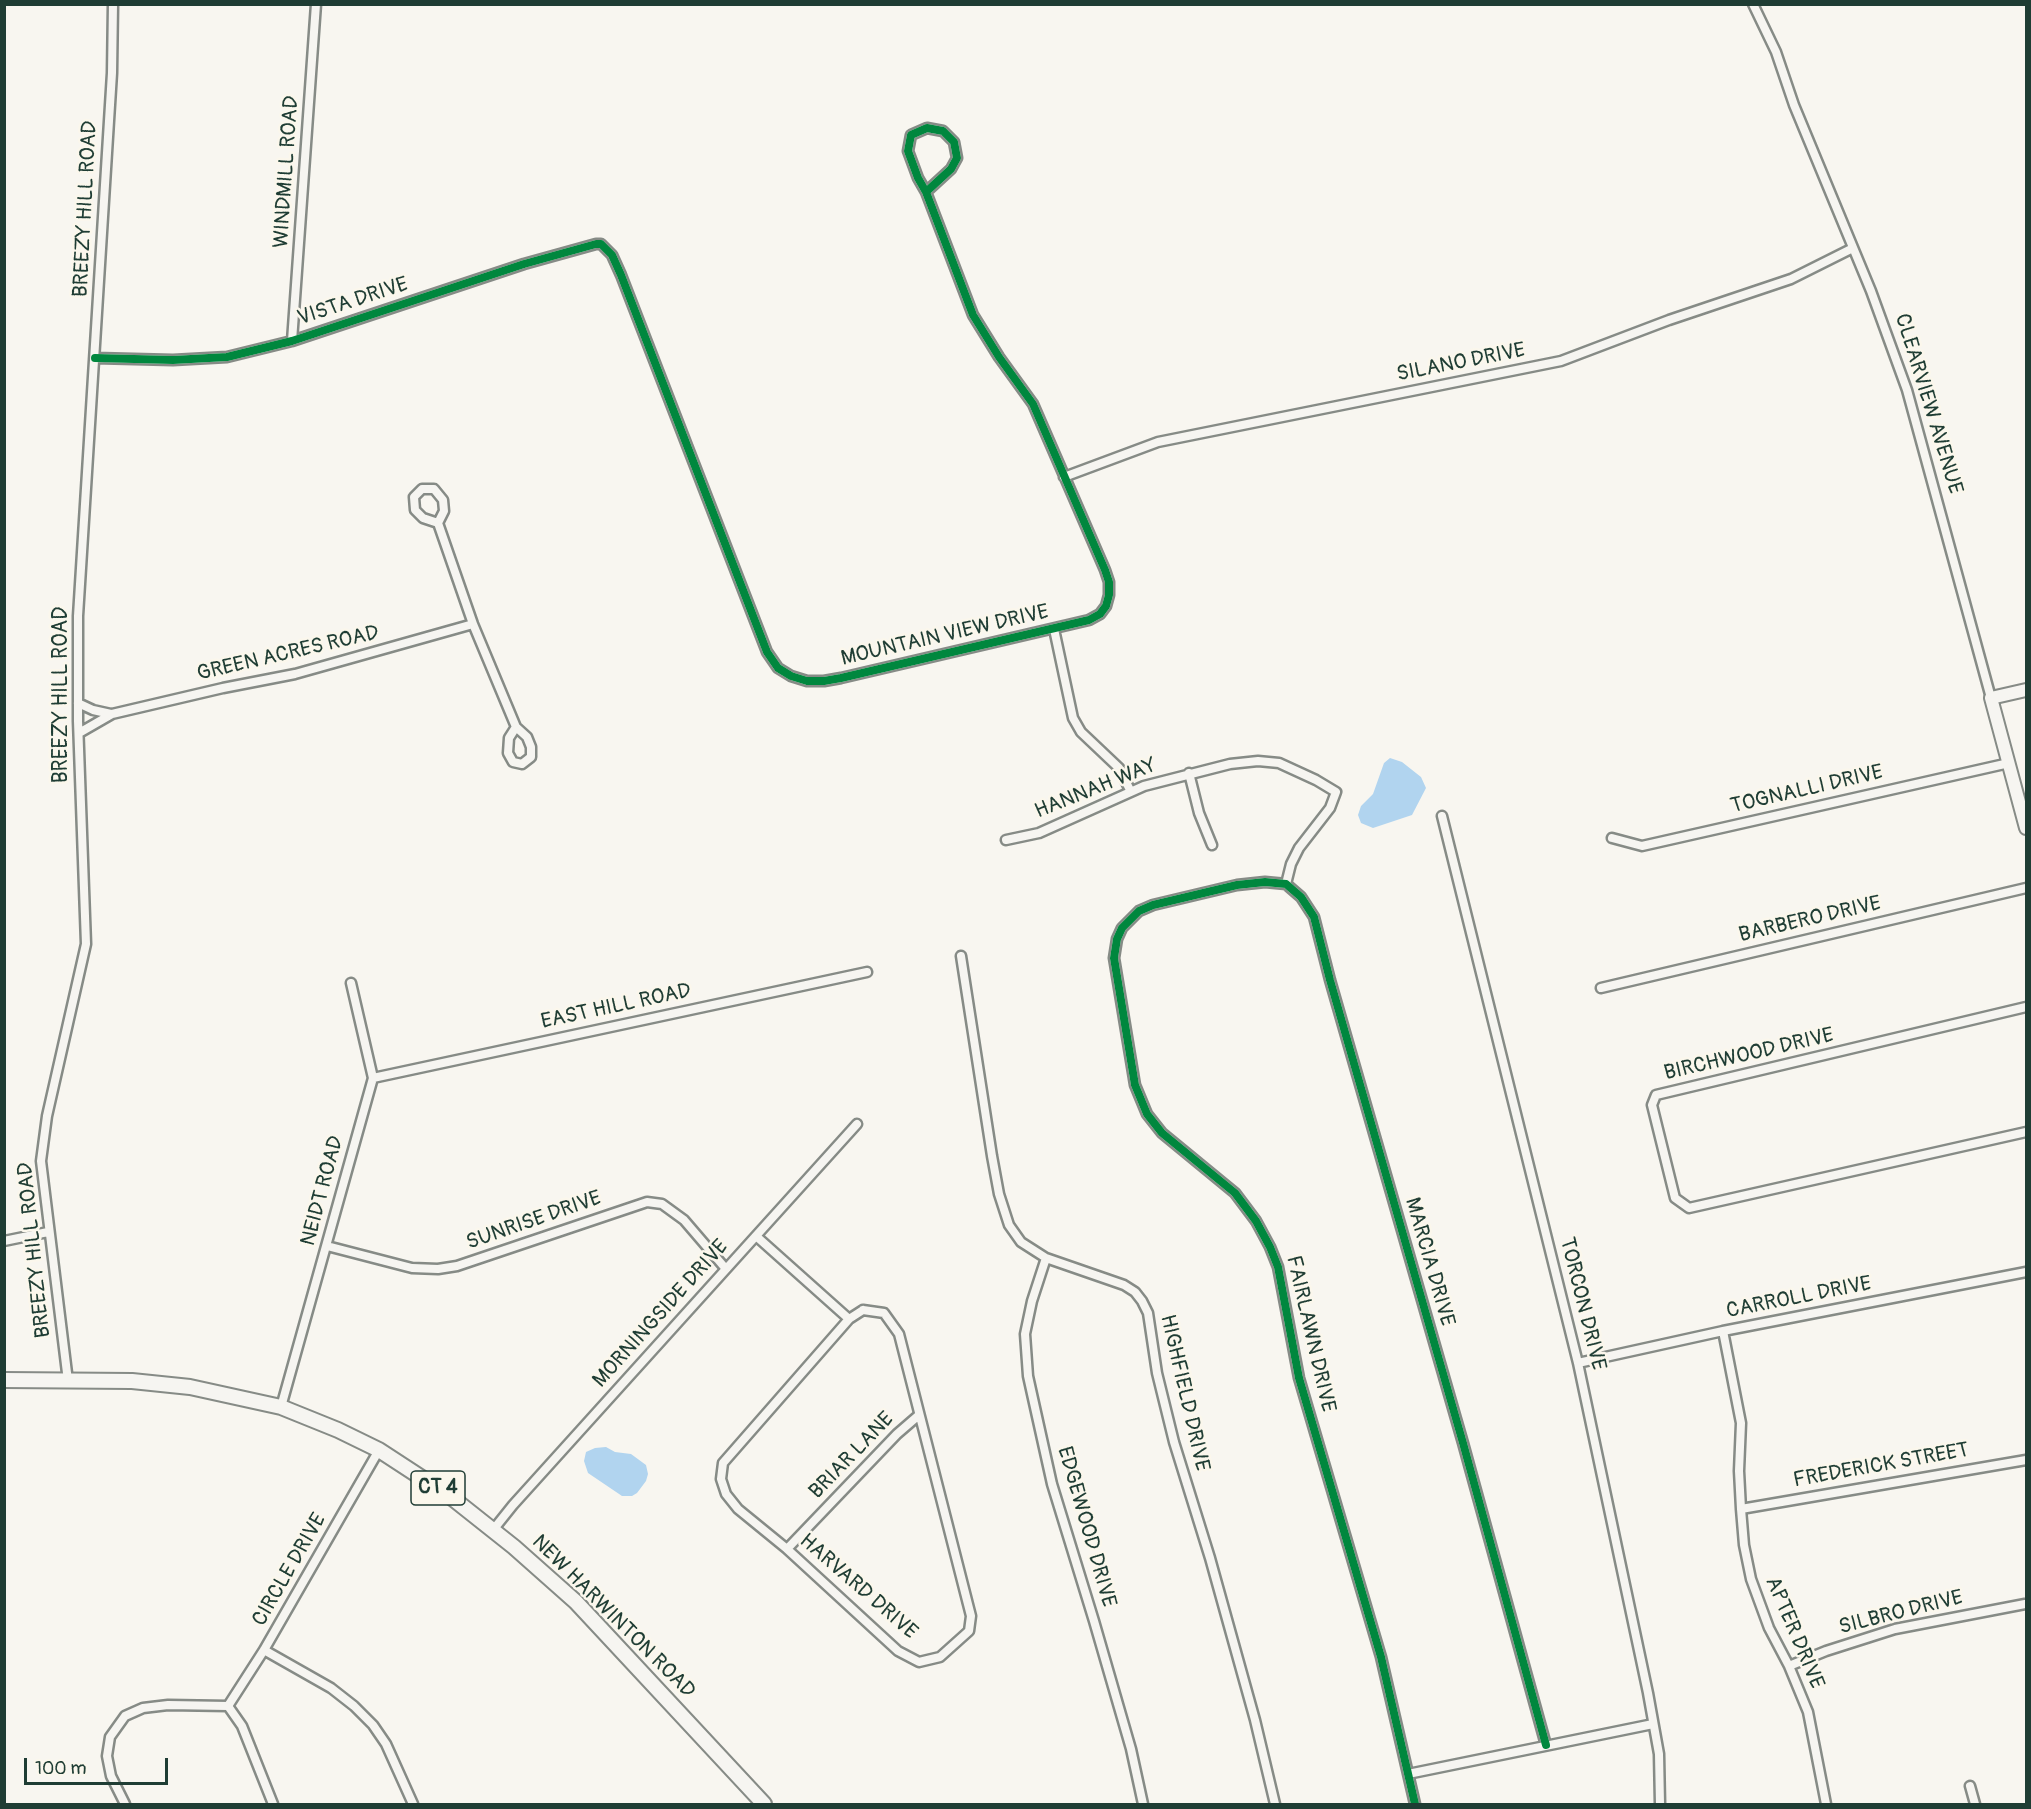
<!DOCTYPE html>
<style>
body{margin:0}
#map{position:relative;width:2031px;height:1809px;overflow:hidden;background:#f8f6f0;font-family:Pangolin,sans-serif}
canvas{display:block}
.frame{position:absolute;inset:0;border:6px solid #1f3d34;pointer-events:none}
.scale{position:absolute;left:24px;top:1758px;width:144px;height:27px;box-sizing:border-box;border:3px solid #1f3d34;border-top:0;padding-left:8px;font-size:18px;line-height:21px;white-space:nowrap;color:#1f3d34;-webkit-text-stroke:4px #fbf7ec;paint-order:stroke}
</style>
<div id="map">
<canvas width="2031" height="1809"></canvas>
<div class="frame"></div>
<div class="scale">100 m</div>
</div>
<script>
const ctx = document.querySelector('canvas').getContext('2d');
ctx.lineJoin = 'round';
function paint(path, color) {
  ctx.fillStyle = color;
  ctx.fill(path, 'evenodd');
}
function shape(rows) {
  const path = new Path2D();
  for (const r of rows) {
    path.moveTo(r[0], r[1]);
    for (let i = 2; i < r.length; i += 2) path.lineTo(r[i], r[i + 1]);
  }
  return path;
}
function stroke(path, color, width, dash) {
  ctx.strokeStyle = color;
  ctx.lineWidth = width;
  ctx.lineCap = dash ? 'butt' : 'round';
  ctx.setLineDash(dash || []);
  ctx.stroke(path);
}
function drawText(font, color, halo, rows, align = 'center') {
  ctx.font = font + ' Pangolin,sans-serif';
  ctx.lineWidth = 5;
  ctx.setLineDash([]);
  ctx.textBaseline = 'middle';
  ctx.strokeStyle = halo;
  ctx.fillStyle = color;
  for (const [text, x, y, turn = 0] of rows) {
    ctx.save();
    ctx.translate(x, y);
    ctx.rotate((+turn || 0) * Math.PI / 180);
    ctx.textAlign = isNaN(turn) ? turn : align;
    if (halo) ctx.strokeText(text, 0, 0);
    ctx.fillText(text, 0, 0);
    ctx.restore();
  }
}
paint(shape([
 [1390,758,1402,762,1421,777,1426,788,1412,815,1373,828,1361,823,1358,815,1361,806,1373,794,1384,763],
 [606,1447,615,1452,631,1454,646,1465,648,1474,646,1481,637,1493,632,1496,622,1496,588,1473,584,1461,586,1452,595,1448]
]), '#b1d4ef');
const street = shape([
 [1753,4,1776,52,1794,105,1871,291,1907,390,1991,698],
 [292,341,316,4],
 [95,358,173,360,227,357,292,341,524,264,596,244,601,244,612,255,621,275,767,652,778,668,791,676,807,681,824,681,841,678,1089,620,1100,614,1106,606,1109,595,1109,582,1105,570,1033,404,999,357,973,315,926,192,918,178,908,151,911,135,927,128,943,131,954,142,957,158,951,169,926,192],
 [1064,477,1158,442,1561,361,1669,320,1791,279,1853,248],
 [438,523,423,518,415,510,414,497,422,489,434,489,443,500,444,511,438,523,473,624,516,727,527,737,531,747,531,757,522,764,513,762,508,753,509,738,516,727],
 [1054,629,1073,718,1081,732,1119,768,1130,790],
 [78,703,93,710,111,714],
 [79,733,112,714,223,688,295,674,473,624],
 [1189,773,1199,813,1212,845],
 [1442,816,1578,1363,1648,1693,1659,1754,1660,1804],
 [1612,838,1642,846,2009,763],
 [1006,840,1039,833,1144,786,1230,764,1258,761,1279,763,1316,780,1336,792,1330,808,1299,848,1291,864,1286,884],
 [961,956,992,1156,999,1194,1009,1225,1021,1242,1046,1258,1124,1285,1135,1292,1142,1301,1148,1313,1157,1373,1174,1442,1210,1558,1255,1720,1275,1804],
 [1601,988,2026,888],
 [2026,1007,1656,1095,1652,1105,1675,1198,1689,1208,2026,1132],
 [373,1078,867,972],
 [756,1236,849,1319],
 [4,1241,48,1232],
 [327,1246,412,1268,438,1269,457,1266,647,1202,662,1204,684,1220,726,1269],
 [1046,1258,1032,1301,1025,1334,1028,1376,1052,1484,1094,1621,1131,1749,1143,1804],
 [863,1310,884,1313,899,1334,971,1616,969,1631,940,1657,919,1662,898,1651,787,1549,738,1509,726,1494,721,1479,723,1463,849,1319,863,1310],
 [1723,1331,1741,1423,1739,1471,1741,1509,1744,1545,1751,1579,1769,1628,1789,1666,1808,1712,1826,1804],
 [1578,1363,1723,1331,2026,1272],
 [68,1381,41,1161,47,1116,86,944,78,721,78,616,112,73,113,4],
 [281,1407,373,1078,351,983],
 [1741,1509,2026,1460],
 [493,1530,513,1505,857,1124],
 [787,1549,897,1434,919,1415],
 [264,1650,331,1688,354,1706,373,1725,386,1744,413,1804],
 [1789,1666,1826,1651,1895,1629,2025,1604],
 [228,1706,242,1726,273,1804],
 [1408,1774,1653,1724],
 [1970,1786,1975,1804],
 [125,1804,111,1776,107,1756,110,1737,125,1716,143,1708,168,1705,228,1706,264,1650,379,1450],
 [1415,1804,1381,1657,1299,1378,1278,1267,1270,1247,1256,1221,1235,1193,1162,1133,1147,1114,1135,1085,1114,958,1117,939,1122,928,1139,911,1153,905,1237,885,1265,882,1286,884,1301,897,1314,917,1330,980,1463,1443,1546,1745]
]);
const secondary = shape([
 [2026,690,1991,698,2026,828]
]);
const primary = shape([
 [4,1380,132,1381,190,1387,281,1407,338,1430,379,1450,451,1497,514,1547,576,1602,764,1804]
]);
stroke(street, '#868b86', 13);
stroke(secondary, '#868b86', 16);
stroke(primary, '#868b86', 18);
stroke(street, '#f6f5f1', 8);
stroke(secondary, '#f6f5f1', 12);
stroke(primary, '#f6f5f1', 14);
stroke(shape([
 [95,358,173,360,227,357,292,341,524,264,596,244,601,244,612,255,621,275,767,652,778,668,791,676,807,681,824,681,841,678,1089,620,1100,614,1106,606,1109,595,1109,582,1105,570,1033,404,999,357,973,315,926,192,918,178,908,151,911,135,927,128,943,131,954,142,957,158,951,169,926,192],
 [1415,1804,1381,1657,1299,1378,1278,1267,1270,1247,1256,1221,1235,1193,1162,1133,1147,1114,1135,1085,1114,958,1117,939,1122,928,1139,911,1153,905,1237,885,1265,882,1286,884,1301,897,1314,917,1330,980,1463,1443,1546,1745]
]), '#00873e', 8);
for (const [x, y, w] of [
 [438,1488,54]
]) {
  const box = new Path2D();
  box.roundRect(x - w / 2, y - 17, w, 34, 4.5);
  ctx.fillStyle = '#fbf7ec';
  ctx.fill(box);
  stroke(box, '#1f3d34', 1.5);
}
drawText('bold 20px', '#1f3d34', null, [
 ["CT 4",438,1488]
]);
drawText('21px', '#1f3d34', '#fbf7ec', [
 ["WINDMILL ROAD",287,172,-86],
 ["BREEZY HILL ROAD",86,209,-87],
 ["VISTA DRIVE",353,302,-18],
 ["SILANO DRIVE",1461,363,-11],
 ["CLEARVIEW AVENUE",1928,404,73],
 ["MOUNTAIN VIEW DRIVE",945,636,-13],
 ["GREEN ACRES ROAD",288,654,-13],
 ["BREEZY HILL ROAD",62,695,-90],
 ["HANNAH WAY",1096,789,-22],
 ["TOGNALLI DRIVE",1807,790,-13],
 ["BARBERO DRIVE",1810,920,-13],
 ["EAST HILL ROAD",616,1007,-12],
 ["BIRCHWOOD DRIVE",1749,1055,-13],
 ["NEIDT ROAD",323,1191,-75],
 ["SUNRISE DRIVE",534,1221,-19],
 ["BREEZY HILL ROAD",35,1250,-96],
 ["MARCIA DRIVE",1429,1262,74],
 ["CARROLL DRIVE",1799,1298,-11],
 ["TORCON DRIVE",1582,1304,76],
 ["MORNINGSIDE DRIVE",661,1314,-48],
 ["FAIRLAWN DRIVE",1310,1334,77],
 ["HIGHFIELD DRIVE",1184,1393,77],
 ["BRIAR LANE",852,1456,-46],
 ["FREDERICK STREET",1881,1466,-10],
 ["EDGEWOOD DRIVE",1086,1527,74],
 ["CIRCLE DRIVE",290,1570,-60],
 ["HARVARD DRIVE",858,1587,41],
 ["SILBRO DRIVE",1901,1613,-14],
 ["NEW HARWINTON ROAD",613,1617,45],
 ["APTER DRIVE",1794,1633,67]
]);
</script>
